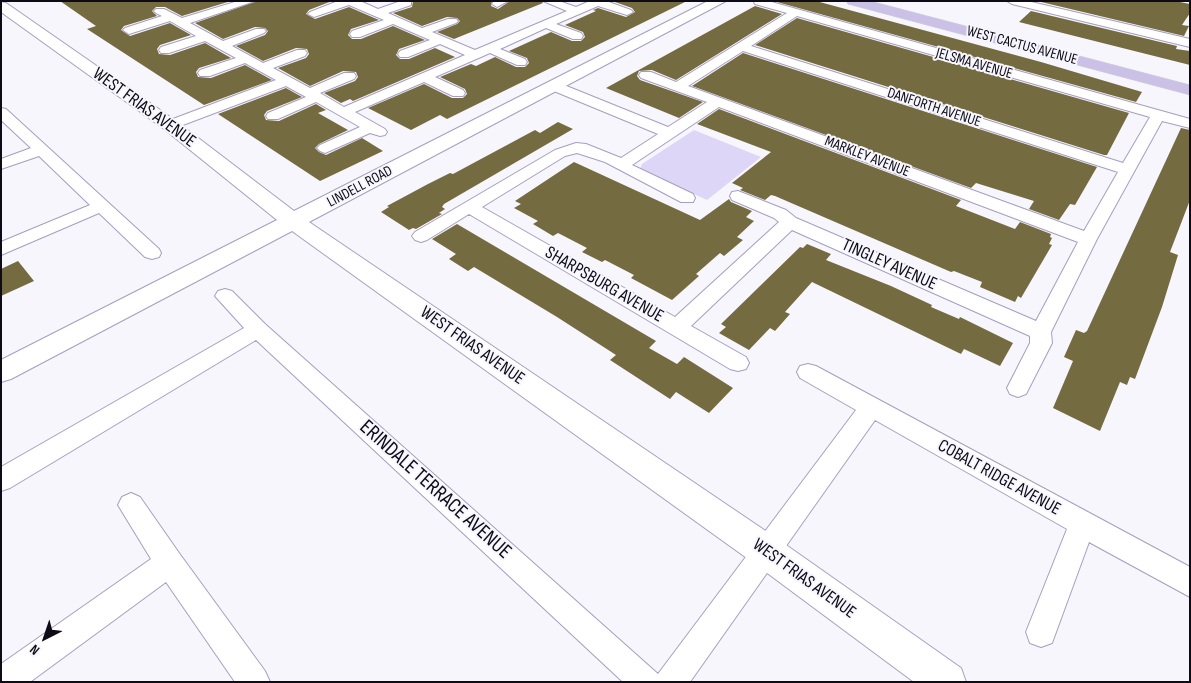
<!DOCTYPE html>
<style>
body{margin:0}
#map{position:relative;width:1191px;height:683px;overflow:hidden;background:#f7f6fd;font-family:"Sofia Sans Condensed",sans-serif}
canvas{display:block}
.frame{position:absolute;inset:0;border:2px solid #0e0b16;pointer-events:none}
.north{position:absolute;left:20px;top:613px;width:50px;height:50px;-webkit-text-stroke:4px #f7f6fd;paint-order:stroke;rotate:221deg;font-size:14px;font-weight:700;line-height:20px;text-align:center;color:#0e0b16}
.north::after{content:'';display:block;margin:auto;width:18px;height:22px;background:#0e0b16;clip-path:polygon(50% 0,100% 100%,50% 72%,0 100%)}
</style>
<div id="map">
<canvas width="1191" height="683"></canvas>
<div class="frame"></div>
<div class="north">N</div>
</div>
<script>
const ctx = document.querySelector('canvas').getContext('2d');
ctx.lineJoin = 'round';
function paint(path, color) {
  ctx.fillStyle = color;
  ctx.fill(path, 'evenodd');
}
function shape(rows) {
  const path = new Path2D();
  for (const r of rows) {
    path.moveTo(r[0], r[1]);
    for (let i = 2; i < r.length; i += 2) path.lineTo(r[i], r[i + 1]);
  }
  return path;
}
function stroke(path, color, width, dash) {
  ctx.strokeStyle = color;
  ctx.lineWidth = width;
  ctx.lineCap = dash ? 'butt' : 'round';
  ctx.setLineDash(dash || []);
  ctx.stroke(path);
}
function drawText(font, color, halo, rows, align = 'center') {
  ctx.font = font + ' "Sofia Sans Condensed",sans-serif';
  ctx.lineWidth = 4;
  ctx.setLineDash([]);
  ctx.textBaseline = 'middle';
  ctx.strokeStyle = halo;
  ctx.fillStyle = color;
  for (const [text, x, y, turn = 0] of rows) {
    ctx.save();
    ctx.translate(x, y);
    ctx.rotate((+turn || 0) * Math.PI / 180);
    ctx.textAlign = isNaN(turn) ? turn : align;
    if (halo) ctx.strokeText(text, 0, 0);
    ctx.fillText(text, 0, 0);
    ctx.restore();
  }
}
paint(shape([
 [694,130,761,157,707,200,640,169,642,164]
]), '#ddd6f6');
paint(shape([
 [60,1,231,1,182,16,165,7,156,7,152,11,157,16,124,26,121,30,130,36,170,23,191,35,160,45,157,49,159,54,170,55,205,43,231,58,199,68,196,72,198,77,211,78,245,65,272,80,204,105,87,29,96,26],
 [257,1,332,1,309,10,306,14,315,19,349,7,379,20,351,29,348,35,352,39,361,39,393,26,425,40,399,49,396,55,400,59,409,59,435,48,455,57,353,101,350,99,341,103,324,93,355,81,358,77,356,72,343,71,310,86,278,68,306,58,309,54,307,49,296,48,263,61,236,46,265,35,268,31,265,28,255,27,223,39,195,23],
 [413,1,492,1,491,6,498,9,510,1,541,1,543,3,454,39,437,32,457,24,460,21,457,18,447,17,422,26,393,13,412,7],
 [612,1,687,1,447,119,440,115,411,130,368,108,424,84,452,98,463,98,467,94,465,89,440,77,471,64,476,66,495,57,516,67,525,67,529,63,527,58,509,51,551,32,572,41,581,41,585,37,583,32,565,25,596,11,593,10,598,8,626,17,635,12,632,8],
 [816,1,1041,62,1142,92,1136,102,777,2],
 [1042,1,1175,1,1190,4,1190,13,1182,25,1189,26,1184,36,1041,2],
 [755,6,782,14,676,80,652,70,639,71,637,76,640,80,703,102,679,118,606,88],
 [1031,11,1177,46,1176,49,1190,51,1190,65,1019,22],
 [797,18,1129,113,1107,155,1104,155,755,45],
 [743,53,1097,167,1075,205,1070,204,1059,220,1029,209,1034,201,976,183,971,188,692,86],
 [286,88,302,97,267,111,264,115,266,120,279,121,316,104,326,110,318,113,348,130,319,144,315,148,319,152,326,155,362,138,383,151,320,181,218,114],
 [719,109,961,200,956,206,1015,229,1020,222,1051,234,1050,237,1052,238,1049,244,1052,245,1021,298,1018,296,1015,302,980,287,982,282,954,271,951,272,775,196,771,195,765,200,740,190,743,188,732,183,771,152,697,124],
 [558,122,573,129,444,204,442,207,445,209,439,213,442,214,416,229,413,228,409,230,381,212,389,207,387,206,428,184,450,173,453,174,535,130,540,133],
 [1181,128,1190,130,1190,200,1170,252,1178,255,1162,307,1135,379,1130,377,1127,385,1120,382,1100,431,1053,408,1073,361,1064,357,1076,330,1084,333,1087,331],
 [574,162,700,220,729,199,731,202,752,211,746,217,754,221,737,237,743,240,724,256,720,253,696,274,699,276,672,300,631,278,634,275,605,260,602,262,582,252,587,248,558,233,553,236,533,224,538,221,514,208,521,204,515,201],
 [457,224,656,341,649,348,677,364,684,357,733,388,709,413,676,392,670,399,610,360,616,355,557,317,474,267,468,271,449,259,456,254,432,239],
 [807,244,831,254,826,260,891,286,932,305,931,307,959,319,960,317,1013,343,1000,366,964,349,961,354,812,282,785,312,790,314,775,331,770,328,749,350,719,333,726,327,721,324,800,247,803,248],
 [18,261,34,281,1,296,1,269]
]), '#756b41');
const minor = shape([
 [238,1,255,1,190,23,223,41,256,29,264,29,266,31,264,33,232,46,263,63,297,50,305,50,307,53,305,56,273,68,310,88,344,73,354,73,356,76,354,79,320,93,344,107,465,55,440,44,408,57,400,57,398,54,400,51,430,40,393,24,360,37,352,37,350,34,352,31,384,20,349,5,314,17,308,14,310,12,338,1,360,1,378,9,401,1,411,1,411,5,388,13,422,28,448,19,456,19,458,21,456,23,432,32,475,50,567,11,543,1,559,1,576,7,590,1,606,1,631,10,633,12,627,15,598,6,556,24,581,33,583,36,581,39,573,39,546,28,500,49,525,59,527,62,525,65,517,65,490,53,435,77,463,90,465,93,463,96,453,96,424,82,355,112,385,129,387,132,385,135,380,136,370,133,325,153,320,151,317,148,320,145,360,127,316,102,278,119,268,119,266,116,268,113,306,97,286,86,175,128,165,128,163,125,165,122,276,80,245,63,210,76,200,76,198,73,200,70,236,58,205,41,169,53,161,53,159,50,161,47,196,36,170,21,129,34,123,30,125,28,162,16,156,13,154,11,156,9,164,9,182,18,238,1],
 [494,1,508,1,497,7,492,4,494,1],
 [768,1,1190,119,1190,128,1162,121,1097,239,1051,332,1052,343,1026,394,1018,397,1010,394,1007,388,1030,343,1030,336,792,230,691,326,746,357,749,363,746,369,738,371,730,369,469,214,427,240,421,242,415,240,412,236,415,232,555,150,576,143,586,144,621,158,658,134,549,89,547,86,549,83,559,83,668,127,707,102,641,78,639,75,641,72,651,72,676,82,787,13,755,4,754,2,768,1],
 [797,16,1150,117,1123,163,751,46,797,16],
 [743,51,1118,172,1084,231,688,86,743,51],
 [719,107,1078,242,1036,321,796,218,786,210,738,191,732,192,730,196,732,200,774,218,779,222,675,317,482,207,565,156,577,153,605,162,681,202,693,202,695,198,693,194,632,165,719,107],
 [1007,1,1027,1,1190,39,1190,47,1012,4,1007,1],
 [1,108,6,109,159,249,161,253,159,257,152,259,145,257,99,213,1,255,1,242,90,205,39,156,1,169,1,159,31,148,1,120,1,108],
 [225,289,232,291,265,324,658,674,856,410,800,378,797,372,800,366,808,364,816,366,1190,567,1190,597,1089,542,1052,643,1041,647,1030,643,1026,632,1067,529,875,420,690,682,623,682,256,340,10,488,1,491,1,467,244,328,215,296,218,291,225,289],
 [131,493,140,497,179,553,265,671,270,682,235,682,166,582,30,682,1,682,1,664,151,559,118,505,122,497,131,493]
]);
const tertiary = shape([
 [708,1,726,1,309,222,779,540,961,668,966,682,914,682,755,564,292,231,11,379,1,382,1,360,277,220,164,129,1,12,1,2,6,3,176,121,294,211,708,1]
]);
const primary = shape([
 [846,1,870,1,1190,85,1190,95,848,4,846,1]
]);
stroke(minor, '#a69ebf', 2);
stroke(tertiary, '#a69ebf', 2);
stroke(primary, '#d4d3d5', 1);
paint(minor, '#fff');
paint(tertiary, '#fff');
paint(primary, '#cbc1e6');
drawText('15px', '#0e0b16', '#f7f6fd', [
 ["WEST CACTUS AVENUE",1022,46,15],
 ["JELSMA AVENUE",974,64,16],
 ["DANFORTH AVENUE",934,108,18],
 ["MARKLEY AVENUE",867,157,21],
 ["LINDELL ROAD",360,187,-28]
]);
drawText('18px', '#0e0b16', '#f7f6fd', [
 ["WEST FRIAS AVENUE",144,108,36],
 ["TINGLEY AVENUE",889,265,24],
 ["SHARPSBURG AVENUE",604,285,30],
 ["WEST FRIAS AVENUE",472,346,35],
 ["COBALT RIDGE AVENUE",999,478,29],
 ["WEST FRIAS AVENUE",804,579,36]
]);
drawText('21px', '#0e0b16', '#f7f6fd', [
 ["ERINDALE TERRACE AVENUE",435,490,42]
]);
</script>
